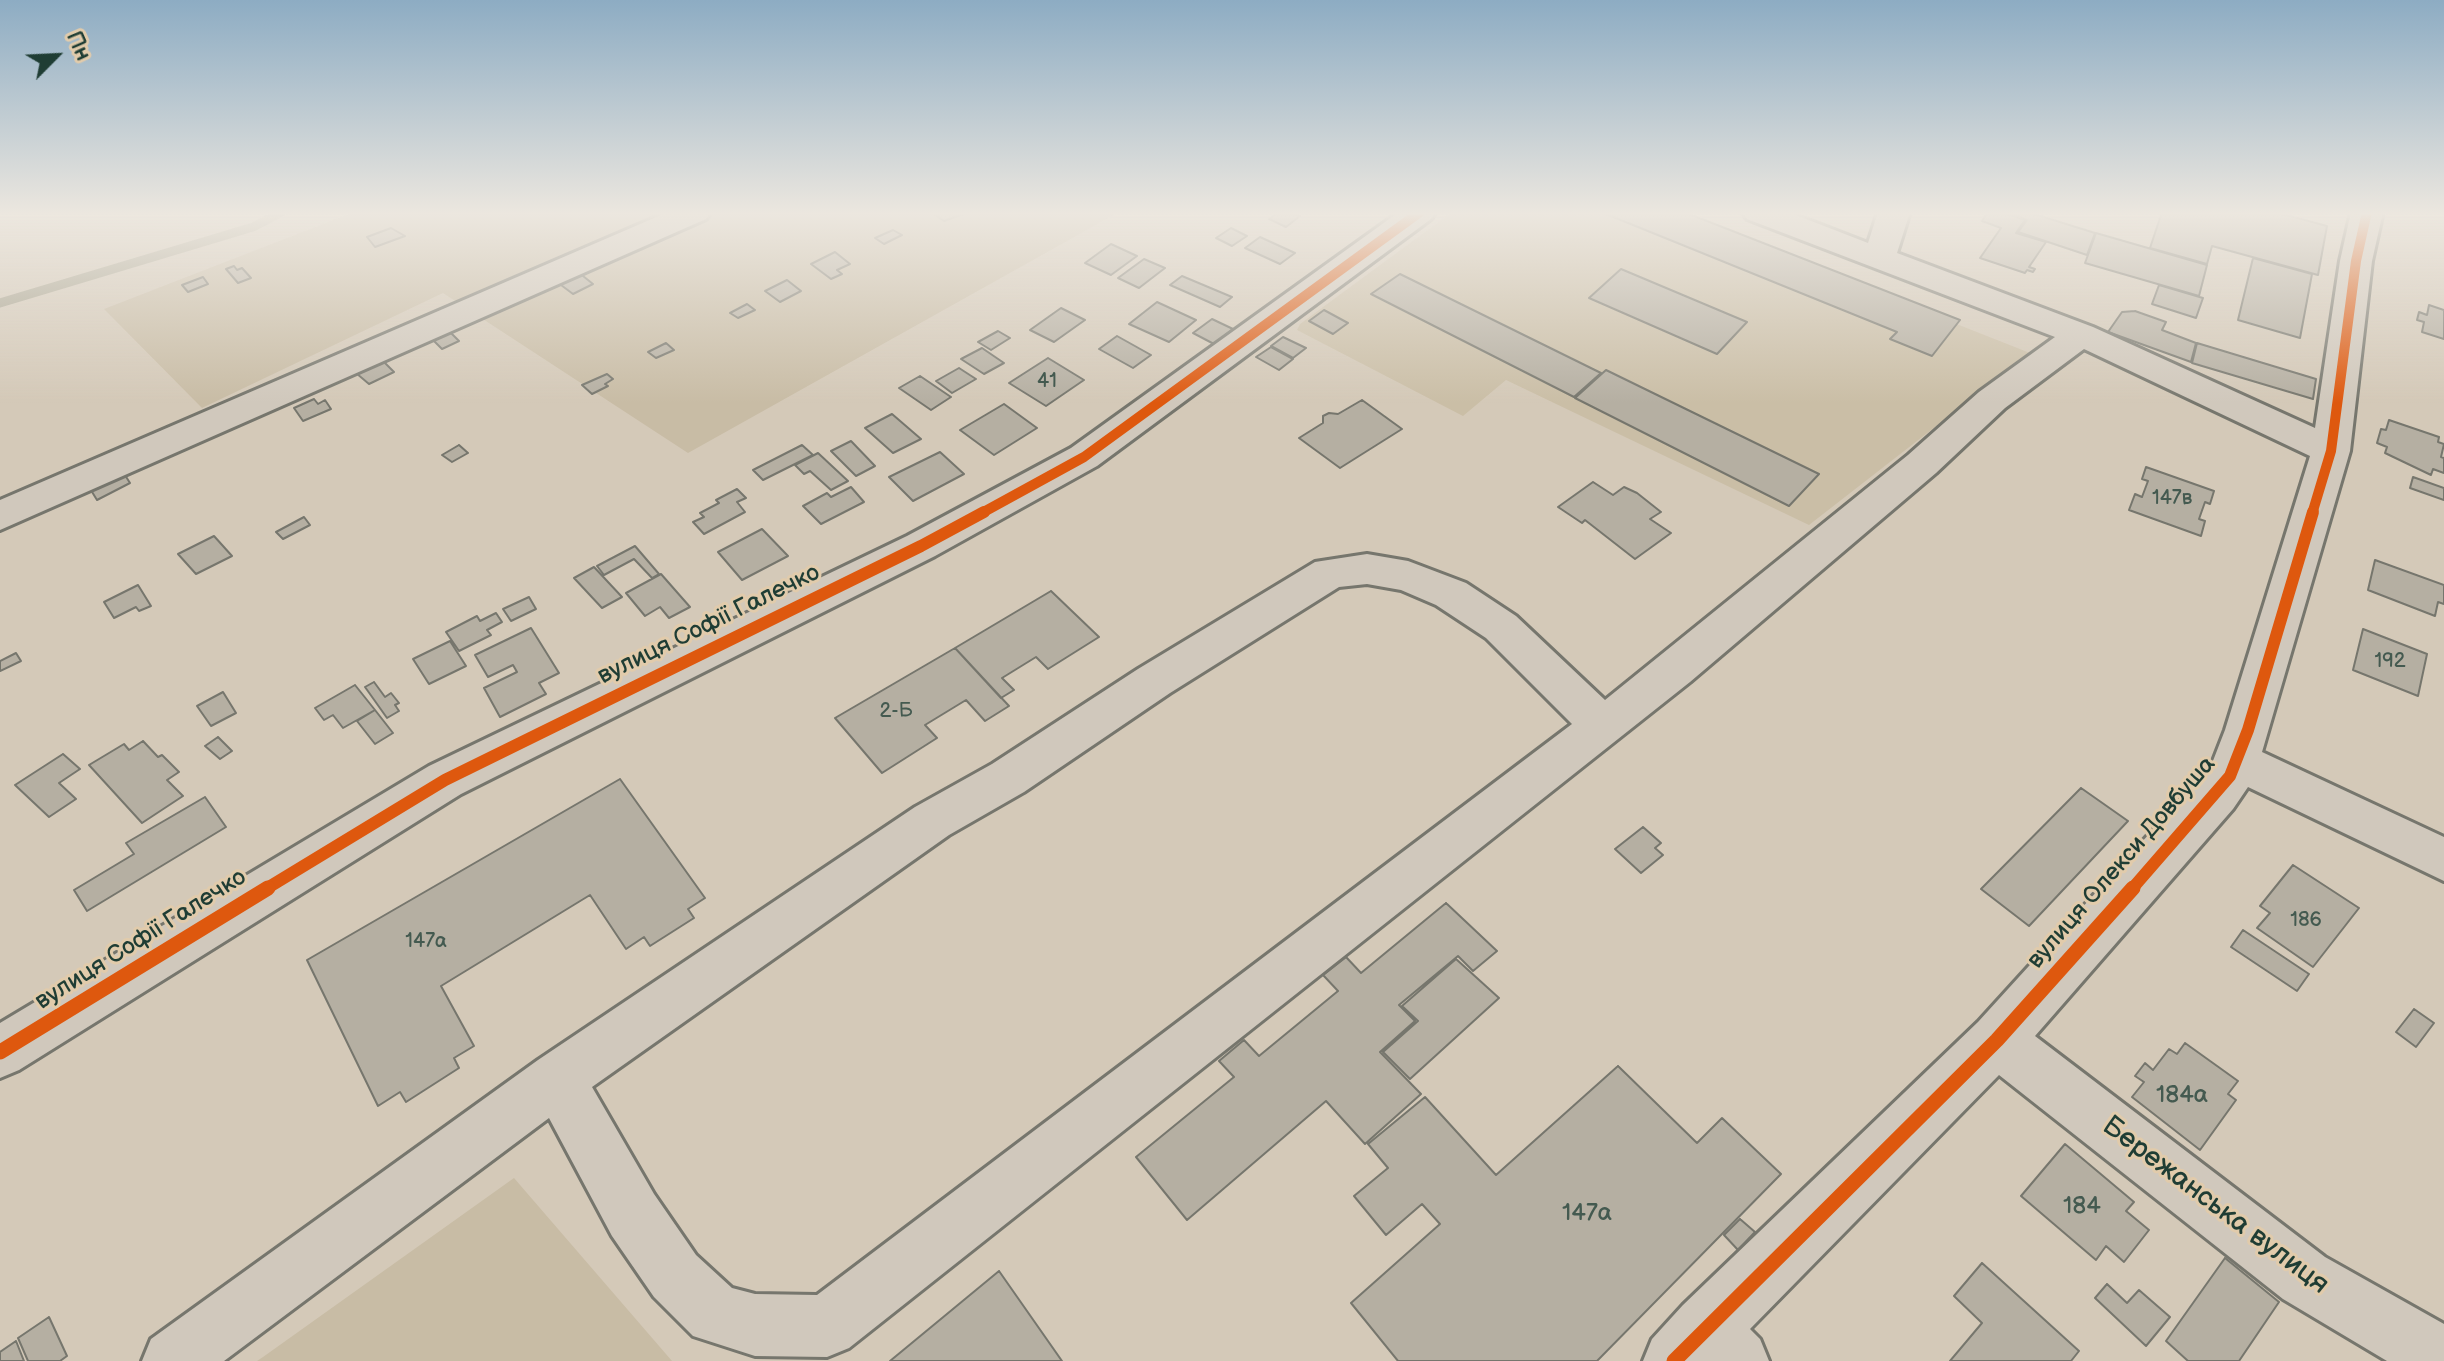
<!DOCTYPE html>
<meta charset="utf-8">
<style>
body{margin:0}
#map{position:relative;width:2444px;height:1361px;overflow:hidden;background:#d4c9b8;font-family:"Balsamiq Sans",sans-serif}
canvas{display:block}
.north{position:absolute;left:16px;top:16px;width:80px;height:80px;-webkit-text-stroke:6px #e1cbab;paint-order:stroke;rotate:66deg;font-size:22px;font-weight:700;line-height:32px;text-align:center;color:#1f3d34}
.north::after{content:'';display:block;margin:auto;width:28px;height:36px;background:#1f3d34;clip-path:polygon(50% 0,100% 100%,50% 72%,0 100%)}
</style>
<div id="map">
<canvas width="2444" height="1361"></canvas>
<div class="north">Пн</div>
</div>
<script>
const ctx = document.querySelector('canvas').getContext('2d');
ctx.lineJoin = 'round';
function paint(path, color) {
  ctx.fillStyle = color;
  ctx.fill(path, 'evenodd');
}
function shape(rows) {
  const path = new Path2D();
  for (const r of rows) {
    path.moveTo(r[0], r[1]);
    for (let i = 2; i < r.length; i += 2) path.lineTo(r[i], r[i + 1]);
  }
  return path;
}
function stroke(path, color, width, dash) {
  ctx.strokeStyle = color;
  ctx.lineWidth = width;
  ctx.lineCap = dash ? 'butt' : 'round';
  ctx.setLineDash(dash || []);
  ctx.stroke(path);
}
function drawText(font, color, halo, rows, align = 'center') {
  ctx.font = font + ' "Balsamiq Sans",sans-serif';
  ctx.lineWidth = 6;
  ctx.setLineDash([]);
  ctx.textBaseline = 'middle';
  ctx.strokeStyle = halo;
  ctx.fillStyle = color;
  for (const [text, x, y, turn = 0] of rows) {
    ctx.save();
    ctx.translate(x, y);
    ctx.rotate((+turn || 0) * Math.PI / 180);
    ctx.textAlign = isNaN(turn) ? turn : align;
    if (halo) ctx.strokeText(text, 0, 0);
    ctx.fillText(text, 0, 0);
    ctx.restore();
  }
}
paint(shape([
 [1452,212,1673,212,2030,353,1809,525,1506,380,1463,416,1297,330,1300,324]
]), '#cabea6');
paint(shape([
 [354,212,1119,212,688,453,443,293,202,408,104,309],
 [514,1178,672,1361,257,1361,263,1357]
]), '#c8bca5');
stroke(shape([
 [0,303,253,227,282,212]
]), '#a4a08c', 9);
const building = shape([
 [931,212,964,212,966,213,944,221,931,212],
 [1279,212,1292,212,1300,216,1286,227,1269,219,1279,212],
 [1601,212,1684,212,1960,320,1932,356,1890,339,1897,332,1601,212],
 [1988,212,2002,212,2025,220,2016,233,2046,242,2029,267,2035,269,2033,272,2027,270,2025,273,1980,258,2001,228,1982,221,1988,212],
 [2004,212,2028,212,2095,233,2087,255,2018,232,2027,220,2004,212],
 [2162,212,2275,212,2327,226,2318,275,2212,246,2207,264,2150,248,2162,212],
 [391,228,405,236,375,247,367,237,391,228],
 [1231,228,1247,236,1232,246,1216,238,1231,228],
 [893,230,902,235,884,244,875,238,893,230],
 [2096,233,2207,265,2199,296,2085,263,2096,233],
 [1260,237,1295,253,1280,264,1245,248,1260,237],
 [1111,244,1137,256,1111,275,1085,263,1111,244],
 [835,252,850,264,837,270,842,274,831,279,811,264,835,252],
 [2253,258,2312,274,2300,338,2238,320,2253,258],
 [1144,259,1165,268,1139,288,1118,278,1144,259],
 [234,266,237,270,242,268,251,278,238,283,226,269,234,266],
 [1621,269,1747,322,1717,354,1589,298,1621,269],
 [578,272,593,284,573,294,557,282,578,272],
 [1400,274,1601,373,1574,397,1371,294,1400,274],
 [1182,276,1232,297,1220,307,1170,285,1182,276],
 [203,277,208,284,188,292,182,285,203,277],
 [787,280,801,291,780,302,765,291,787,280],
 [2159,285,2203,298,2196,318,2152,304,2159,285],
 [1157,302,1196,320,1169,342,1129,324,1157,302],
 [747,304,755,310,738,318,730,313,747,304],
 [2429,305,2444,310,2444,339,2422,332,2424,322,2417,320,2419,312,2427,315,2429,305],
 [1061,308,1085,320,1054,342,1030,330,1061,308],
 [1324,310,1348,323,1333,334,1309,321,1324,310],
 [2135,311,2166,322,2162,330,2196,343,2191,362,2108,332,2122,312,2135,311],
 [1212,319,1233,329,1214,344,1193,333,1212,319],
 [449,331,459,341,442,349,432,339,449,331],
 [998,331,1010,338,991,350,978,342,998,331],
 [1117,336,1151,355,1133,368,1099,349,1117,336],
 [1283,337,1306,348,1293,358,1271,346,1283,337],
 [666,343,674,350,656,358,648,352,666,343],
 [2197,343,2316,379,2313,399,2192,363,2197,343],
 [1271,347,1293,359,1279,370,1256,357,1271,347],
 [982,348,1004,363,984,374,961,359,982,348],
 [1048,358,1084,380,1046,406,1009,383,1048,358],
 [382,360,394,372,369,384,356,373,382,360],
 [959,368,976,379,952,393,936,381,959,368],
 [1606,370,1819,474,1789,506,1575,398,1606,370],
 [607,374,613,379,605,384,608,386,592,394,582,385,607,374],
 [920,376,951,397,931,410,899,388,920,376],
 [314,399,318,404,325,400,331,409,303,421,294,408,314,399],
 [1362,400,1402,429,1340,468,1299,438,1323,423,1323,416,1329,413,1338,414,1362,400],
 [1004,404,1037,428,994,455,960,430,1004,404],
 [892,414,921,439,893,453,865,428,892,414],
 [2389,420,2439,437,2438,442,2444,444,2441,457,2444,458,2444,473,2433,469,2431,475,2385,453,2387,447,2377,443,2381,429,2386,430,2389,420],
 [851,441,875,466,856,476,831,451,851,441],
 [459,445,468,453,452,462,442,455,459,445],
 [802,445,813,455,763,480,753,470,802,445],
 [940,452,964,474,913,501,889,477,940,452],
 [818,453,848,481,831,490,810,471,804,474,795,465,818,453],
 [2146,467,2214,491,2210,504,2205,502,2199,519,2205,521,2201,536,2129,510,2135,494,2142,497,2148,481,2142,479,2146,467],
 [123,472,130,483,97,500,89,487,123,472],
 [2413,477,2444,488,2444,500,2410,488,2413,477],
 [1593,482,1613,495,1624,487,1637,493,1661,512,1650,519,1671,533,1635,559,1585,520,1582,523,1558,507,1593,482],
 [851,487,864,502,821,524,803,506,827,493,831,497,851,487],
 [737,489,746,498,737,502,745,512,704,534,693,522,704,517,700,513,719,503,716,500,737,489],
 [304,517,310,525,283,539,276,532,304,517],
 [762,529,788,556,742,580,718,552,762,529],
 [214,536,232,556,196,574,178,554,214,536],
 [635,546,659,574,652,578,634,559,604,575,597,566,635,546],
 [2375,560,2444,585,2444,604,2438,602,2435,616,2368,590,2375,560],
 [594,567,622,597,602,608,574,578,594,567],
 [661,574,690,607,669,618,660,607,645,616,626,593,661,574],
 [138,585,151,606,139,611,136,607,114,618,104,602,138,585],
 [1051,591,1099,637,1048,669,1036,657,1002,678,1014,690,1001,698,955,648,1051,591],
 [529,597,536,609,511,621,503,609,529,597],
 [496,613,502,622,487,630,491,635,459,651,446,632,477,616,480,621,496,613],
 [531,628,559,673,539,683,546,694,500,717,484,688,517,672,513,665,488,677,475,655,531,628],
 [2363,629,2427,654,2418,696,2353,670,2363,629],
 [450,641,466,666,429,684,413,659,450,641],
 [955,648,1009,706,985,721,966,700,925,725,937,738,882,773,835,718,955,648],
 [16,653,21,661,0,671,0,661,16,653],
 [374,682,385,697,391,693,399,703,395,705,399,711,387,718,365,687,374,682],
 [355,685,375,710,343,728,333,715,324,720,315,708,355,685],
 [223,692,236,713,211,726,197,706,223,692],
 [375,710,393,733,375,744,357,721,375,710],
 [218,737,232,751,220,759,205,746,218,737],
 [143,741,158,757,162,755,179,772,167,780,183,796,142,823,89,765,124,744,129,750,143,741],
 [63,754,80,769,59,783,76,799,49,817,15,785,63,754],
 [620,779,705,898,688,909,694,918,650,946,644,937,626,949,590,895,441,986,474,1046,454,1058,459,1068,406,1102,400,1092,378,1106,307,960,620,779],
 [2081,788,2128,821,2029,926,1981,889,2081,788],
 [205,797,226,827,87,911,74,890,134,854,126,843,205,797],
 [1643,827,1661,843,1655,848,1663,855,1641,873,1615,849,1643,827],
 [2293,865,2359,908,2313,967,2257,928,2270,913,2260,906,2293,865],
 [1446,903,1497,951,1473,971,1458,956,1399,1005,1415,1021,1380,1052,1421,1094,1365,1144,1326,1101,1187,1220,1136,1157,1234,1077,1219,1061,1244,1040,1259,1056,1338,991,1323,975,1346,957,1361,973,1446,903],
 [2243,930,2309,974,2297,991,2231,947,2243,930],
 [1456,959,1499,998,1410,1079,1383,1052,1418,1021,1402,1006,1456,959],
 [2414,1009,2434,1023,2416,1047,2396,1032,2414,1009],
 [2185,1043,2238,1081,2228,1094,2236,1100,2200,1150,2132,1097,2144,1082,2135,1076,2145,1063,2153,1070,2169,1049,2177,1054,2185,1043],
 [1618,1066,1697,1143,1722,1118,1781,1174,1597,1361,1398,1361,1351,1303,1440,1224,1422,1204,1386,1235,1354,1196,1388,1168,1368,1144,1425,1097,1496,1175,1618,1066],
 [2065,1144,2134,1202,2126,1211,2149,1230,2124,1262,2106,1246,2096,1260,2021,1196,2065,1144],
 [1740,1219,1755,1232,1738,1250,1724,1235,1740,1219],
 [2225,1258,2279,1302,2239,1361,2188,1361,2166,1341,2225,1258],
 [1982,1263,2079,1351,2071,1361,1950,1361,1982,1323,1954,1296,1982,1263],
 [999,1271,1062,1361,890,1361,999,1271],
 [2107,1284,2127,1303,2139,1290,2170,1317,2146,1346,2095,1298,2107,1284],
 [49,1317,67,1356,60,1361,28,1361,18,1338,49,1317],
 [16,1341,24,1361,0,1361,0,1352,16,1341]
]);
paint(building, '#b5afa2');
stroke(building, '#76766d', 2);
const minor = shape([
 [668,212,711,212,706,219,0,530,0,500,668,212],
 [1399,212,1436,212,1431,219,1097,466,935,556,461,794,19,1070,0,1078,0,1023,429,766,907,536,1071,448,1399,212],
 [1742,212,1788,212,1868,243,1878,212,1910,212,1897,253,2093,327,2315,428,2340,261,2351,212,2383,212,2372,261,2350,451,2262,752,2444,837,2444,881,2248,787,2233,809,2035,1036,2325,1257,2444,1324,2444,1361,2387,1361,2283,1299,1999,1075,1750,1329,1760,1339,1769,1361,1643,1361,1652,1339,1683,1305,1978,1022,2211,766,2225,730,2310,456,2084,349,2005,408,1936,473,1690,682,849,1348,827,1357,755,1356,693,1336,654,1297,612,1236,549,1118,224,1361,142,1361,151,1339,538,1060,915,807,992,764,1138,669,1315,562,1367,554,1408,561,1466,583,1516,616,1605,700,1908,455,1979,392,2055,337,1747,219,1742,212],
 [1367,584,1401,590,1436,605,1486,638,1572,724,817,1295,755,1294,732,1288,696,1255,654,1194,592,1087,949,835,1024,792,1170,693,1339,587,1367,584]
]);
stroke(minor, '#76766d', 6);
paint(minor, '#d0c8bc');
stroke(shape([
 [980,514,1084,457,1420,212],
 [2312,514,2331,451,2356,261,2367,212]
]), '#de580e', 10);
stroke(shape([
 [264,890,445,780,921,546,984,512],
 [2131,890,2230,776,2248,730,2313,512]
]), '#de580e', 12);
stroke(shape([
 [0,1052,268,888],
 [1674,1361,1997,1040,2133,888]
]), '#de580e', 15);
const sky = ctx.createLinearGradient(0, 0, 0, 403);
sky.addColorStop(0, '#8dacc3');
sky.addColorStop(0.53, '#ece7df');
sky.addColorStop(1, '#ece7df00');
ctx.fillStyle = sky;
ctx.fillRect(0, 0, 2444, 403);
drawText('20px', '#445a50', null, [
 ["41",1047,382],
 ["147в",2172,499],
 ["192",2390,662],
 ["2-Б",896,712],
 ["186",2306,921],
 ["147а",426,942]
]);
drawText('24px', '#1f3d34', '#e1cbab', [
 ["вулиця Софії Галечко",709,625,-26],
 ["вулиця Олекси Довбуша",2122,863,-49],
 ["вулиця Софії Галечко",141,940,-32]
]);
drawText('24px', '#445a50', null, [
 ["184а",2182,1096],
 ["184",2082,1207],
 ["147а",1587,1214]
]);
drawText('28px', '#1f3d34', '#e1cbab', [
 ["Бережанська вулиця",2215,1206,37]
]);
</script>
